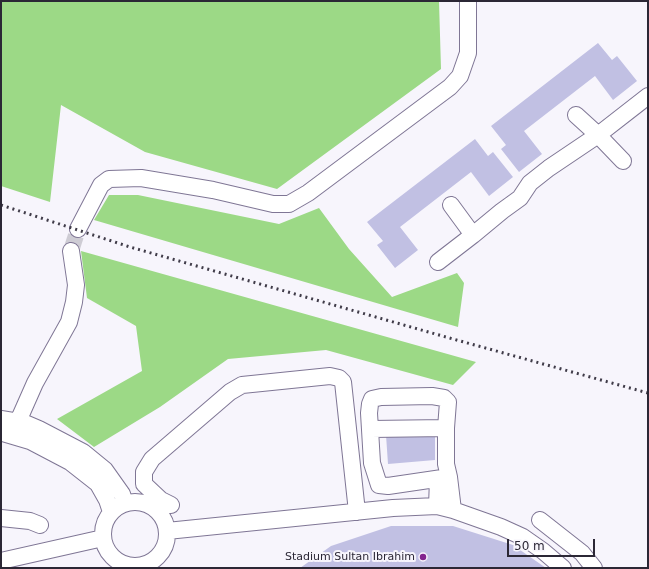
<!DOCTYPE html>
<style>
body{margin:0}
#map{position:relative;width:649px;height:569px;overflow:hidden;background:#f7f5fc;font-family:"DejaVu Sans",sans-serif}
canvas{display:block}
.frame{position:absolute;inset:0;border:2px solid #2b2735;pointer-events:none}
.scale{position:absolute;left:507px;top:539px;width:88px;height:18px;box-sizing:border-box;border:2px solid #2b2735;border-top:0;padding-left:5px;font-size:12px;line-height:14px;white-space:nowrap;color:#2b2735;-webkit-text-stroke:3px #f7f5fc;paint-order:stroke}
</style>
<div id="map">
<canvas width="649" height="569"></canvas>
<div class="frame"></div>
<div class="scale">50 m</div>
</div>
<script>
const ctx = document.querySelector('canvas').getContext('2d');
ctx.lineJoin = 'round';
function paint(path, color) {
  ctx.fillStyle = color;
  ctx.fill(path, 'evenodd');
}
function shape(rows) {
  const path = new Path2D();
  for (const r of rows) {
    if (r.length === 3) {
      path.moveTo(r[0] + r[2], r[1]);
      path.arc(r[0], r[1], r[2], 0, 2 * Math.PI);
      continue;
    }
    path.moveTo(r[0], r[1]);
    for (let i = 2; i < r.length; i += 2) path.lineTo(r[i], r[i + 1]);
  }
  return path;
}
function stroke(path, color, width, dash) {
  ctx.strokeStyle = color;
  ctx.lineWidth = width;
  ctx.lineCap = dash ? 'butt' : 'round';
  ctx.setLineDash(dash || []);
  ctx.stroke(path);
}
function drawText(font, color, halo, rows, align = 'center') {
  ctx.font = font + ' "DejaVu Sans",sans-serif';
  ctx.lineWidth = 4;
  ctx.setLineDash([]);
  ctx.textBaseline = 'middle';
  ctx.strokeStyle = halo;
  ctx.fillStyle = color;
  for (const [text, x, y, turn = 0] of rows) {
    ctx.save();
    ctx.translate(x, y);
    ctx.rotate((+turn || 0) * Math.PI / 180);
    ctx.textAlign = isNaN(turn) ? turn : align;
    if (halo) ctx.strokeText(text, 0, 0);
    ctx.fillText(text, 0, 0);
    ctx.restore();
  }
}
paint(shape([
 [1,1,439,1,441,69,277,189,145,152,61,105,50,202,1,186],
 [109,195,138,195,279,224,319,208,349,249,392,297,457,273,464,283,458,327,94,220],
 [81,251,476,362,453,385,326,350,228,359,160,407,94,447,57,419,142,371,136,326,87,298]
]), '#9cd986');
paint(shape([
 [598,43,612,60,617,56,637,81,613,100,595,76,524,131,542,154,519,172,501,149,506,145,491,126],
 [475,139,488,156,493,152,513,177,489,196,471,172,400,227,418,250,395,268,377,245,383,241,367,222],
 [386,435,435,436,435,460,388,464],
 [391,526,453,526,513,545,546,568,300,568,331,546]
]), '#c1c0e3');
stroke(shape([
 [71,251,78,229]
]), '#ceccd4', 16, [16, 8]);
const minor = shape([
 [576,115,598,135,623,161],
 [451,205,473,235],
 [78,229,101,185,109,179,141,178,213,190,273,204,289,204,308,193,450,87,460,76,468,53,468,1],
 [438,262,473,235,502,211,520,198,530,183,549,168,598,135,648,96],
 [1,419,25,423,39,429,83,452,105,470,122,494,125,503],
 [371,429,446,428],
 [3,433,30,441,70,462,98,484,107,500,111,512],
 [12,435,35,383,69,322,74,302,76,285,71,251],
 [449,477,388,486,379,485,372,463,369,413,370,404,372,399,381,397,432,396,444,398,448,402,446,428,446,464,449,477,453,510],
 [135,534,32],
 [171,505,161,500,144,484,144,472,152,459,230,392,242,385,330,376,339,378,343,382,357,512],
 [437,506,438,479],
 [1,518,30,521,40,525],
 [540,520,582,553,594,568],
 [167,531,393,508,437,506,453,510,501,527,523,537,543,551,563,568],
 [1,561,103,538]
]);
stroke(minor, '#7f7695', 18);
stroke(minor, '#fff', 16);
stroke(shape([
 [1,205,130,247,453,339,648,393]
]), '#403c49', 3, [2, 4]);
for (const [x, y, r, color] of [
 [423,557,4,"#83248e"]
]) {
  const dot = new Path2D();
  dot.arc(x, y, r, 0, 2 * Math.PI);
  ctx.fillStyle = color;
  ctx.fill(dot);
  stroke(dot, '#f7f5fc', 1.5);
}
drawText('11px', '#2b2735', '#f7f5fc', [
 ["Stadium Sultan Ibrahim",415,557]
], 'right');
</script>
